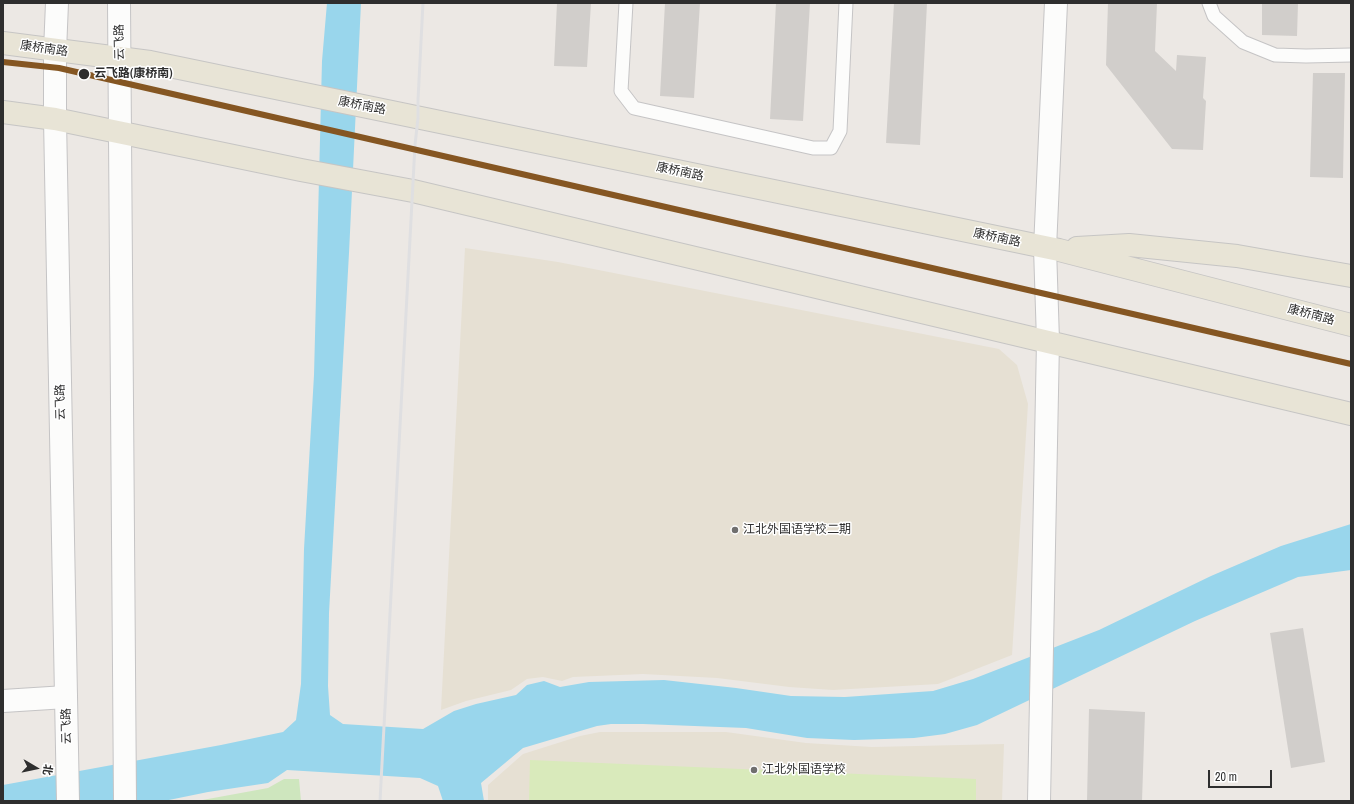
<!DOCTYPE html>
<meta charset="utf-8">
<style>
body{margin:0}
#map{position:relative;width:1354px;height:804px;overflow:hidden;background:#ece8e4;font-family:"Archivo Narrow","Noto Sans SC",sans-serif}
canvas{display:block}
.frame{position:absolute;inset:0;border:4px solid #2e2e2e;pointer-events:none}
.north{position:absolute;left:16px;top:748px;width:40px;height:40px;-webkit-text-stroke:3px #fff;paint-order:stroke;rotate:99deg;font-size:11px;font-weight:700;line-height:16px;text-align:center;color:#2e2e2e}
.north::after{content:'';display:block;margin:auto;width:14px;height:18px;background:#2e2e2e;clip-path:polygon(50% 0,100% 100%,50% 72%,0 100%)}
.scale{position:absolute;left:1208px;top:770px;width:64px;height:18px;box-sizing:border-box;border:2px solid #2e2e2e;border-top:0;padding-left:5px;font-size:12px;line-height:14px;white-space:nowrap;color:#2e2e2e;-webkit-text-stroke:3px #fff;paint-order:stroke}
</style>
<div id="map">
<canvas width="1354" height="804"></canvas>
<div class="frame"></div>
<div class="north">北</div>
<div class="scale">20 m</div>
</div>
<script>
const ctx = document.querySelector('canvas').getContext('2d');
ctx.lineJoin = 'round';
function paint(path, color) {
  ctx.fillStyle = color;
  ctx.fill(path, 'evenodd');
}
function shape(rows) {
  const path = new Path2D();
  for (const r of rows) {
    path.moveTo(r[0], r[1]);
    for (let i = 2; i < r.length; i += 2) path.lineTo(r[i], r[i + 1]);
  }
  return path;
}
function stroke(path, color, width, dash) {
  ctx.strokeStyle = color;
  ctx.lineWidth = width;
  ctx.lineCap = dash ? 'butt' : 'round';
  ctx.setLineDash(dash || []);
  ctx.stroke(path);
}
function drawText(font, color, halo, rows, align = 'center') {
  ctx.font = font + ' "Archivo Narrow","Noto Sans SC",sans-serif';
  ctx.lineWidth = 3;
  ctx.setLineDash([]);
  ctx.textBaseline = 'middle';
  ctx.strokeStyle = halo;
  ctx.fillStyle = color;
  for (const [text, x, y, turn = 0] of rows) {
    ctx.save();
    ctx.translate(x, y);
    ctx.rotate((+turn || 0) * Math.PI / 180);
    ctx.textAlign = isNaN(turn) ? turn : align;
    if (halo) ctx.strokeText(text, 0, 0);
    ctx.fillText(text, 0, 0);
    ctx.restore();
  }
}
paint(shape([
 [465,248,558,262,999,349,1017,365,1028,404,1012,655,938,684,833,690,789,687,717,678,643,674,573,677,562,681,543,677,527,679,511,690,466,701,441,710],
 [600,732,726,732,806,743,872,747,1004,744,1002,801,488,801,488,785,523,754,580,736]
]), '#e6e0d3');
paint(shape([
 [284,779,299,779,301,801,197,801,268,788]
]), '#cee6be');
paint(shape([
 [530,760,976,779,976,801,529,801]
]), '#d9eabb');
paint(shape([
 [327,3,361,3,349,253,329,613,328,686,330,715,343,724,423,729,454,711,476,704,516,695,527,685,544,681,560,687,589,682,664,680,736,688,791,696,845,697,933,691,973,679,1099,630,1211,576,1281,546,1351,524,1351,570,1298,577,1195,621,977,725,945,734,914,738,854,740,807,738,746,728,720,727,643,724,611,724,597,726,523,748,481,783,484,801,443,801,438,786,420,778,287,770,268,783,208,792,164,801,3,801,3,785,221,745,283,732,296,720,301,684,304,549,314,375,322,61]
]), '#99d6ec');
paint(shape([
 [557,3,591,3,587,67,554,66],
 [665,3,700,3,694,98,660,96],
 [776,3,810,3,803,121,770,119],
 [894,3,927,3,920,145,886,143],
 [1108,3,1157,3,1155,51,1176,71,1177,55,1206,57,1203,98,1206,101,1203,150,1172,149,1106,65],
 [1262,3,1298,3,1297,36,1262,35],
 [1313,73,1345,73,1343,178,1310,177],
 [1303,628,1325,762,1291,768,1270,633],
 [1089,709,1145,712,1142,801,1087,801]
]), '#d1cecb');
const lane = shape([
 [626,3,621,91,634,108,813,148,831,148,840,131,846,3],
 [1209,3,1214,16,1243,42,1275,55,1306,56,1351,55]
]);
const street = shape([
 [1045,248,1056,3],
 [3,701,66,697]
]);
const secondary = shape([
 [57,3,55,51,55,119,68,801],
 [119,3,125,801],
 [1039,801,1048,341,1045,248]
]);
const primary = shape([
 [3,43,150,62,1059,250,1351,325],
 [3,112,55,119,301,170,413,191,1351,414],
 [1077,248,1129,245,1237,256,1351,276]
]);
stroke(lane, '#c5c4c5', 15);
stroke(street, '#c5c4c5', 24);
stroke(secondary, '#c5c4c5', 24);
stroke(primary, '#c6c5c4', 24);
stroke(lane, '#fcfcfb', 13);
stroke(street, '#fcfcfb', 22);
stroke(secondary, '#fcfcfb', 22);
stroke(primary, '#e8e4d6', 22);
stroke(shape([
 [380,801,415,145,418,118,418,100,423,3]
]), '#dfdfe1', 3);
stroke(shape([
 [3,62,59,68,1351,364]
]), '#855622', 6);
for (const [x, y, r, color] of [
 [84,74,6,"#2e2e2e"],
 [735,530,4,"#706f6e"],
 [754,770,4,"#706f6e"]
]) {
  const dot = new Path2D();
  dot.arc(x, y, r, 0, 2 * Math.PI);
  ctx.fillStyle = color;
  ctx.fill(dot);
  stroke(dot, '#fff', 1.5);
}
drawText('12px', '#2e2e2e', '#fff', [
 ["云飞路",120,42,-91],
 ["康桥南路",44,49,8],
 ["康桥南路",362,106,11],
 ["康桥南路",680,172,12],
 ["康桥南路",997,238,12],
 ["康桥南路",1311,315,15],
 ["云飞路",61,402,-91],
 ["云飞路",67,726,-91]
]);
drawText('bold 12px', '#2e2e2e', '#fff', [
 ["云飞路(康桥南)",94,74]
], 'left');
drawText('12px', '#2e2e2e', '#fff', [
 ["江北外国语学校二期",743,530],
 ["江北外国语学校",762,770]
], 'left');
</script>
